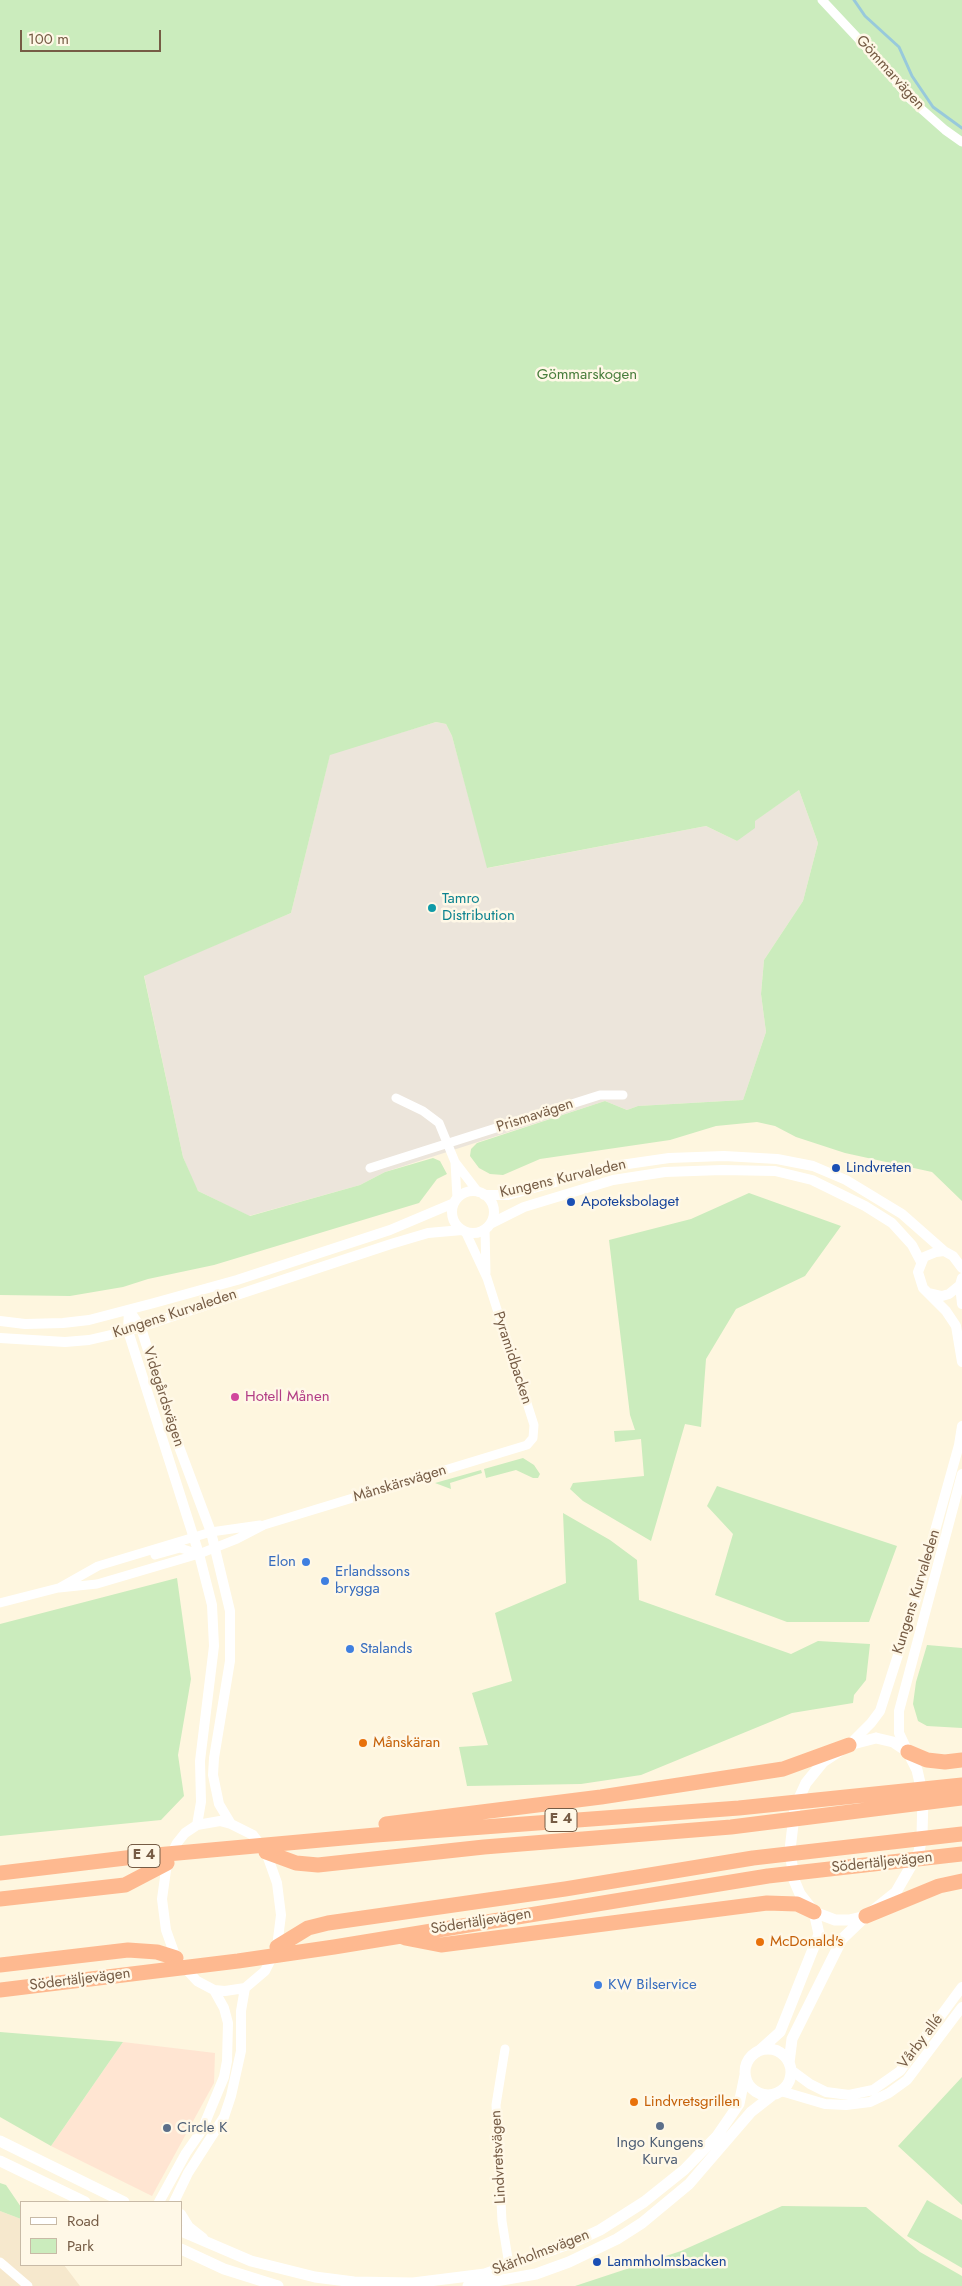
<!DOCTYPE html>
<meta charset="utf-8">
<style>
body{margin:0}
#map{position:relative;width:962px;height:2286px;overflow:hidden;background:#fef6df;font-family:Jost,sans-serif}
canvas{display:block}
.legend{position:absolute;left:20px;top:2201px;width:162px;height:65px;box-sizing:border-box;background:#fff8e7;border:1px solid #c8baa6;margin:0;padding:6px 9px;list-style:none;font-size:15px;color:#765c45}
.legend li{display:flex;align-items:center;gap:10px;height:25px}
.legend b{width:25px;border:1px solid #c8baa6}
.scale{position:absolute;left:20px;top:30px;width:141px;height:22px;box-sizing:border-box;border:2px solid #765c45;border-top:0;padding-left:6px;font-size:15px;line-height:18px;white-space:nowrap;color:#765c45;-webkit-text-stroke:4px #fff8e7;paint-order:stroke}
</style>
<div id="map">
<canvas width="962" height="2286"></canvas>
<ul class="legend">
<li><b style="height:6px;background:#fff"></b>Road</li>
<li><b style="height:14px;background:#cbecbd"></b>Park</li>
</ul>
<div class="scale">100 m</div>
</div>
<script>
const ctx = document.querySelector('canvas').getContext('2d');
ctx.lineJoin = 'round';
function paint(path, color) {
  ctx.fillStyle = color;
  ctx.fill(path, 'evenodd');
}
function shape(rows) {
  const path = new Path2D();
  for (const r of rows) {
    if (r.length === 3) {
      path.moveTo(r[0] + r[2], r[1]);
      path.arc(r[0], r[1], r[2], 0, 2 * Math.PI);
      continue;
    }
    path.moveTo(r[0], r[1]);
    for (let i = 2; i < r.length; i += 2) path.lineTo(r[i], r[i + 1]);
  }
  return path;
}
function stroke(path, color, width, dash) {
  ctx.strokeStyle = color;
  ctx.lineWidth = width;
  ctx.lineCap = dash ? 'butt' : 'round';
  ctx.setLineDash(dash || []);
  ctx.stroke(path);
}
function drawText(font, color, halo, rows, align = 'center') {
  ctx.font = font + ' Jost,sans-serif';
  ctx.lineWidth = 5;
  ctx.setLineDash([]);
  ctx.textBaseline = 'middle';
  ctx.strokeStyle = halo;
  ctx.fillStyle = color;
  for (const [text, x, y, turn = 0] of rows) {
    ctx.save();
    ctx.translate(x, y);
    ctx.rotate((+turn || 0) * Math.PI / 180);
    ctx.textAlign = isNaN(turn) ? turn : align;
    if (halo) ctx.strokeText(text, 0, 0);
    ctx.fillText(text, 0, 0);
    ctx.restore();
  }
}
paint(shape([
 [0,2211,21,2219,21,2265,64,2265,80,2286,0,2286]
]), '#f6e8cd');
paint(shape([
 [123,2042,215,2053,214,2083,152,2196,51,2146]
]), '#ffe5d2');
paint(shape([
 [436,722,446,724,452,736,488,868,706,826,737,841,754,821,799,790,818,843,803,901,764,960,761,994,766,1032,743,1100,638,1106,627,1110,605,1101,385,1172,360,1185,249,1216,198,1191,194,1184,183,1157,144,975,291,913,330,754]
]), '#ece5db');
paint(shape([
 [0,0,962,0,962,1201,932,1172,845,1153,796,1137,775,1126,757,1122,716,1126,670,1140,540,1159,503,1175,490,1174,479,1168,470,1156,471,1149,477,1143,605,1101,627,1110,638,1106,743,1100,766,1032,761,994,764,960,803,901,818,843,799,790,755,821,755,828,737,841,706,826,487,868,452,736,446,724,436,722,330,755,291,913,144,976,183,1157,198,1191,250,1216,360,1185,385,1172,433,1158,440,1161,447,1174,437,1179,419,1203,214,1265,148,1279,123,1287,70,1296,0,1295],
 [749,1193,841,1226,805,1276,736,1309,706,1359,701,1427,685,1424,651,1541,583,1501,570,1489,573,1483,644,1476,641,1439,615,1442,614,1431,635,1430,630,1415,609,1240,691,1219],
 [523,1458,534,1465,540,1474,538,1478,533,1478,516,1470,486,1478,484,1469],
 [481,1470,482,1473,450,1483,451,1489,435,1483],
 [717,1486,897,1546,869,1622,787,1622,715,1595,733,1534,707,1506],
 [563,1513,610,1540,637,1560,639,1600,791,1654,818,1641,870,1644,866,1680,854,1695,853,1703,792,1713,641,1775,581,1784,467,1786,459,1747,488,1745,472,1693,512,1681,495,1613,566,1583],
 [177,1578,191,1679,178,1755,184,1796,161,1820,0,1836,0,1624],
 [927,1645,962,1648,962,1728,927,1726,918,1721,913,1704,916,1682],
 [0,2032,123,2042,51,2146,0,2117],
 [962,2077,962,2205,898,2146],
 [0,2183,6,2185,21,2207,21,2219,0,2211],
 [927,2200,962,2220,962,2268,907,2236],
 [782,2206,866,2207,920,2252,962,2276,962,2286,575,2286,681,2251]
]), '#cbecbd');
stroke(shape([
 [854,0,865,16,899,47,912,76,933,107,962,128]
]), '#98c9db', 3);
stroke(shape([
 [822,0,882,64,910,99,945,130,962,142],
 [396,1098,423,1111,439,1123,455,1162,457,1198],
 [455,1162,478,1192],
 [370,1168,600,1095,623,1095],
 [485,1229,486,1273],
 [155,1555,180,1548,199,1554],
 [59,1588,97,1584,199,1554,237,1539,264,1525,527,1445,533,1438,534,1425,487,1278,466,1233],
 [59,1588,98,1566,211,1532,260,1525],
 [0,1603,62,1587],
 [505,2049,496,2105,502,2221,509,2265],
 [0,2262,28,2286]
]), '#fff', 9);
stroke(shape([
 [473,1212,21],
 [484,1195,508,1195,614,1166,669,1158,724,1156,777,1159,813,1166,846,1180,902,1214,944,1251],
 [490,1224,524,1207,613,1180,665,1172,722,1170,775,1171,812,1180,865,1206,892,1223,912,1245,921,1262],
 [962,1268,953,1256,944,1251,936,1252,924,1257,918,1272,923,1288,946,1311,956,1326,962,1362],
 [960,1285,962,1304],
 [929,1293,942,1296,949,1294,960,1285,962,1278],
 [129,1310,141,1328,175,1436,211,1532,230,1611,230,1661,214,1758,213,1775,219,1804,231,1824],
 [129,1310,128,1331,199,1554,212,1605,214,1646,200,1761,201,1802,197,1825],
 [0,1321,25,1324,63,1323,89,1320,154,1303,237,1280,390,1230,454,1203],
 [0,1338,65,1342,89,1340,128,1331,391,1244,428,1233,462,1230],
 [849,1745,871,1723,880,1711,916,1599,959,1445,962,1426],
 [908,1752,899,1733,899,1711,962,1474],
 [220,1821,231,1824,253,1835,266,1852,277,1883,281,1915,277,1947,265,1971,245,1988,225,1991,214,1990,197,1981,176,1958,166,1930,162,1899,167,1863,177,1843,185,1833,197,1825,220,1821],
 [791,2070,810,2084,826,2092,849,2095,873,2090,900,2071,962,1987],
 [781,2091,825,2104,846,2105,870,2102,889,2093,907,2080,962,2007],
 [159,2202,186,2153,202,2130,224,2077,227,2061,228,2023,224,2008,214,1990],
 [174,2202,188,2173,224,2117,231,2096,241,2051,241,2011,245,1988],
 [181,2214,189,2227,203,2238]
]), '#fff', 10);
stroke(shape([
 [876,1738,893,1742,908,1752,917,1770,923,1796,922,1835,919,1852,896,1892,866,1916,849,1920,835,1920,814,1912,800,1894,794,1880,790,1850,795,1807,806,1783,823,1762,849,1745,876,1738],
 [768,2072,23],
 [760,2050,780,2032,819,1934,814,1912],
 [789,2063,792,2039,842,1939,866,1916],
 [0,2141,124,2202],
 [0,2161,85,2202],
 [181,2231,251,2261,315,2277,354,2282,413,2283,485,2274,574,2242,600,2230,644,2202,684,2170,717,2136,739,2104,745,2075],
 [181,2249,224,2269,278,2286],
 [468,2286,536,2274,569,2262,617,2239,642,2223,689,2184,751,2112,774,2094]
]), '#fff', 11);
stroke(shape([
 [908,1752,927,1760,945,1762,962,1760],
 [386,1824,601,1797,783,1769,849,1745],
 [266,1852,296,1863,318,1865,484,1847,731,1827,962,1798],
 [0,1873,134,1857,376,1835,739,1808,962,1785],
 [0,1899,125,1885,167,1863],
 [866,1916,939,1886,962,1881],
 [405,1938,441,1945,767,1903,797,1904,814,1912],
 [277,1947,308,1928,328,1923,565,1889,753,1858,962,1834],
 [0,1965,128,1950,157,1952,176,1958],
 [0,1990,238,1961,334,1947,768,1876,962,1854]
]), '#feb990', 15);
for (const [x, y, r, color] of [
 [432,908,5,"#0f9aa8"],
 [836,1168,5,"#1a4fb4"],
 [571,1202,5,"#1a4fb4"],
 [235,1397,5,"#d1479c"],
 [306,1562,5,"#3f7fe0"],
 [325,1581,5,"#3f7fe0"],
 [350,1649,5,"#3f7fe0"],
 [363,1743,5,"#e8710a"],
 [760,1942,5,"#e8710a"],
 [598,1985,5,"#3f7fe0"],
 [634,2102,5,"#e8710a"],
 [660,2126,5,"#5c6f8a"],
 [167,2128,5,"#5c6f8a"],
 [597,2262,5,"#1a4fb4"]
]) {
  const dot = new Path2D();
  dot.arc(x, y, r, 0, 2 * Math.PI);
  ctx.fillStyle = color;
  ctx.fill(dot);
  stroke(dot, '#fff8e7', 2);
}
for (const [x, y, w] of [
 [561,1820,32],
 [144,1856,32]
]) {
  const box = new Path2D();
  box.roundRect(x - w / 2, y - 11.5, w, 23, 4);
  ctx.fillStyle = '#fff8e7';
  ctx.fill(box);
  stroke(box, '#765c45', 1);
}
drawText('bold 14px', '#765c45', null, [
 ["E 4",561,1820],
 ["E 4",144,1856]
]);
drawText('15px', '#765c45', '#fff8e7', [
 ["Gömmarvägen",890,73,48],
 ["Prismavägen",535,1116,-18],
 ["Kungens Kurvaleden",563,1179,-13],
 ["Kungens Kurvaleden",175,1314,-18],
 ["Pyramidbacken",512,1358,72],
 ["Videgårdsvägen",163,1397,72],
 ["Månskärsvägen",400,1484,-17],
 ["Kungens Kurvaleden",917,1592,-73],
 ["Södertäljevägen",882,1863,-6],
 ["Södertäljevägen",481,1922,-9],
 ["Södertäljevägen",80,1980,-7],
 ["Vårby allé",921,2042,-53],
 ["Lindvretsvägen",499,2157,-93],
 ["Skärholmsvägen",541,2253,-21]
]);
drawText('15px', '#487d3c', '#fff8e7', [
 ["Gömmarskogen",587,375]
]);
drawText('15px', '#0d838f', '#fff8e7', [
 ["Tamro",442,899],
 ["Distribution",442,916]
], 'left');
drawText('15px', '#164399', '#fff8e7', [
 ["Lindvreten",846,1168],
 ["Apoteksbolaget",581,1202],
 ["Lammholmsbacken",607,2262]
], 'left');
drawText('15px', '#b23c85', '#fff8e7', [
 ["Hotell Månen",245,1397]
], 'left');
drawText('15px', '#366cbe', '#fff8e7', [
 ["Elon",296,1562,"right"],
 ["Erlandssons",335,1572],
 ["brygga",335,1589],
 ["Stalands",360,1649],
 ["KW Bilservice",608,1985]
], 'left');
drawText('15px', '#c56008', '#fff8e7', [
 ["Månskäran",373,1743],
 ["McDonald's",770,1942],
 ["Lindvretsgrillen",644,2102]
], 'left');
drawText('15px', '#4e5e75', '#fff8e7', [
 ["Circle K",177,2128],
 ["Ingo Kungens",660,2143,"center"],
 ["Kurva",660,2160,"center"]
], 'left');
</script>
